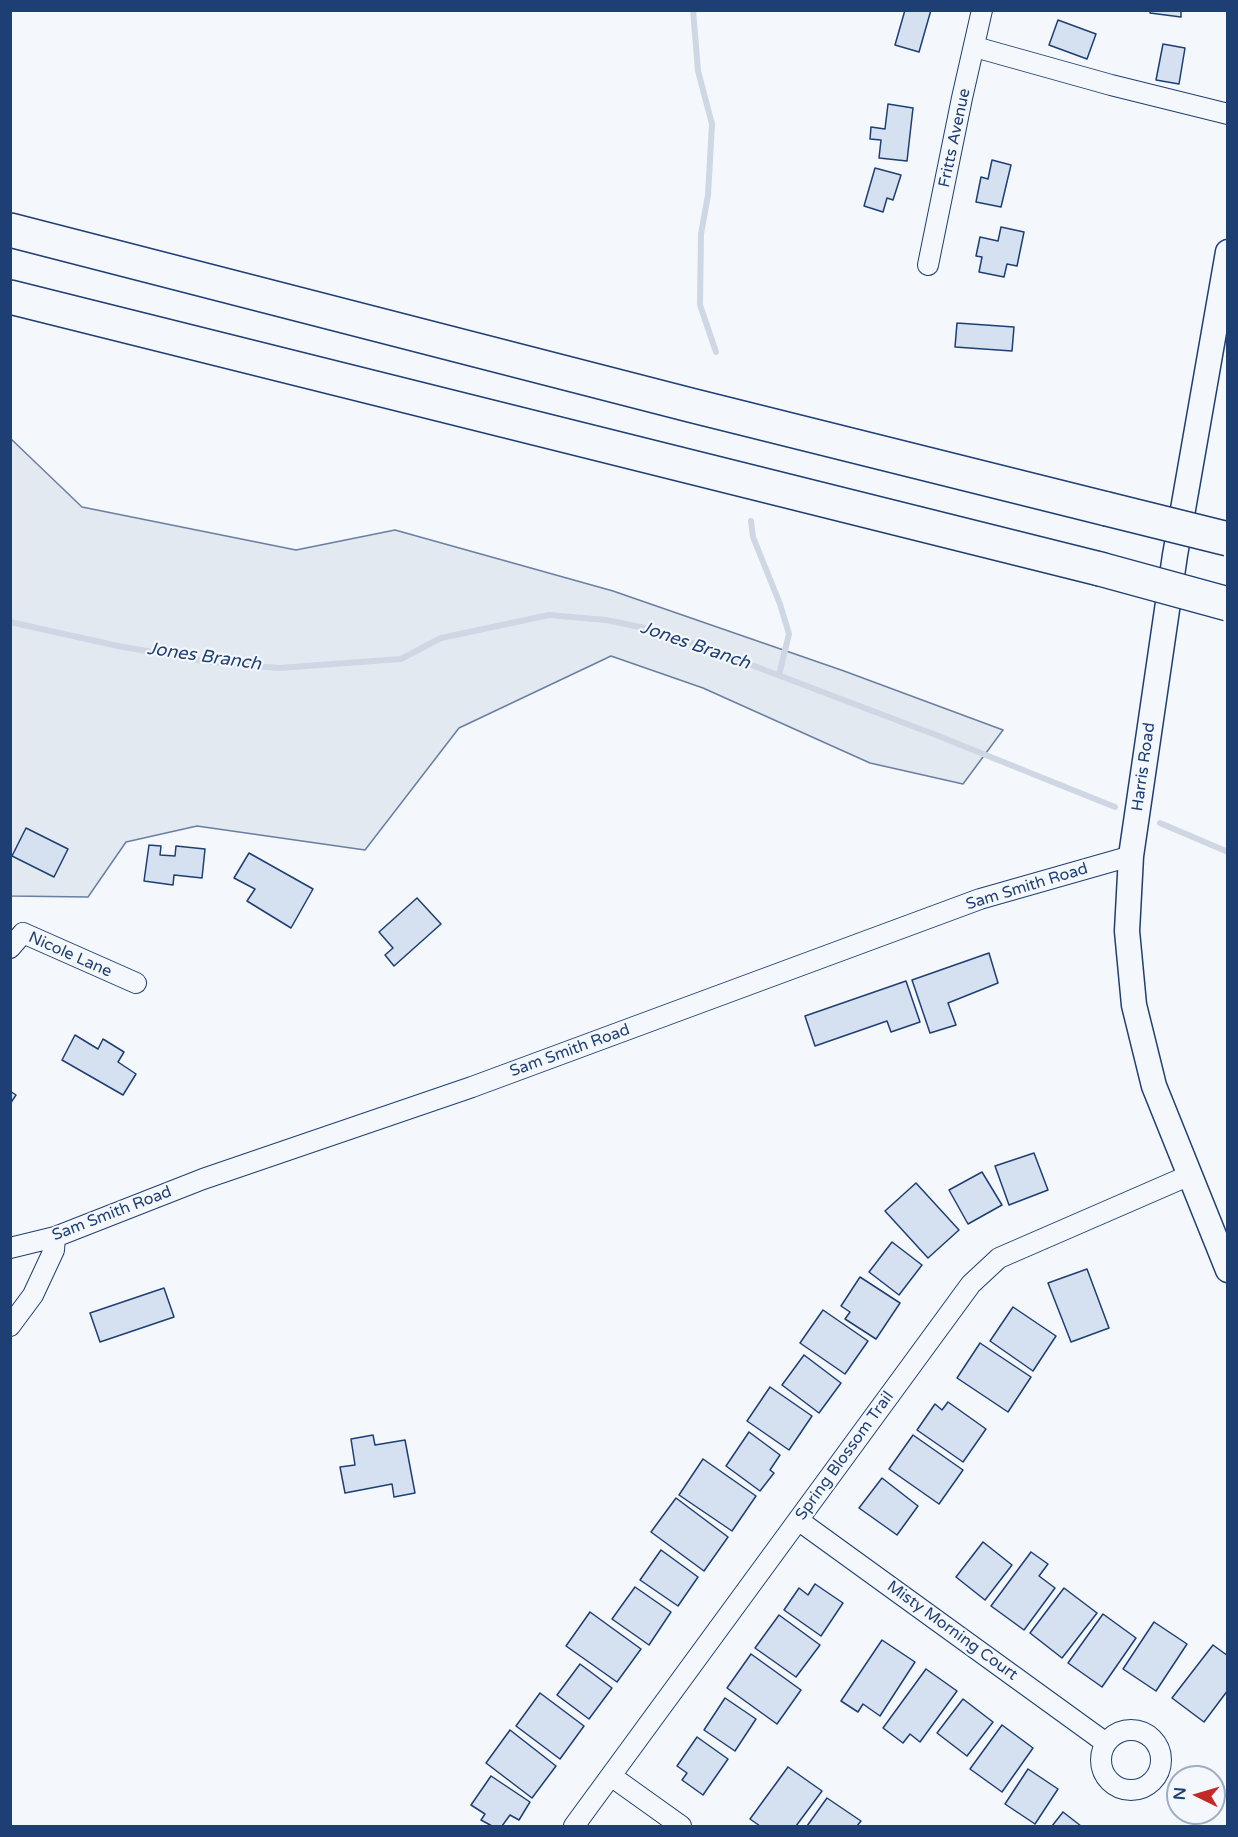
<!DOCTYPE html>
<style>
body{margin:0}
#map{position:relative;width:1238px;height:1837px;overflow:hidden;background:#f4f7fb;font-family:"Varela Round",sans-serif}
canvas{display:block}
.frame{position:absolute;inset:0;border:12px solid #1d3f73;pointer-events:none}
.north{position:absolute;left:1166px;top:1765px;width:60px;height:60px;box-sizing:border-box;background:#f4f7fb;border:2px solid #9eadc5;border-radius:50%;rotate:275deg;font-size:16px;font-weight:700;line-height:24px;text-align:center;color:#1d3f73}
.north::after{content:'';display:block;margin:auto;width:21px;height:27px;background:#c62828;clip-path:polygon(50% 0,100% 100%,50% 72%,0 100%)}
</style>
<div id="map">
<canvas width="1238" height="1837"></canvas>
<div class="frame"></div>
<div class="north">N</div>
</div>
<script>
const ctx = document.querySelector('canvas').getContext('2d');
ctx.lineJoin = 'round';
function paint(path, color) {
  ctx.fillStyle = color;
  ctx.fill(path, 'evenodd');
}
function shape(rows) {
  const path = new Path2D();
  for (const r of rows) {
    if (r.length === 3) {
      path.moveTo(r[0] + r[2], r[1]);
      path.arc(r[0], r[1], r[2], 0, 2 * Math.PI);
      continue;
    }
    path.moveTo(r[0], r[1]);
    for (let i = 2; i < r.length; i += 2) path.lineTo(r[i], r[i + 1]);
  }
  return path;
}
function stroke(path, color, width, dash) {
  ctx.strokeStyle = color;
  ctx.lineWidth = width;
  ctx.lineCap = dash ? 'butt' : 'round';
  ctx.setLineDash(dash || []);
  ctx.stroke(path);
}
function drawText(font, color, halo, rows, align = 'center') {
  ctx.font = font + ' "Varela Round",sans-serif';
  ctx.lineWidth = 4.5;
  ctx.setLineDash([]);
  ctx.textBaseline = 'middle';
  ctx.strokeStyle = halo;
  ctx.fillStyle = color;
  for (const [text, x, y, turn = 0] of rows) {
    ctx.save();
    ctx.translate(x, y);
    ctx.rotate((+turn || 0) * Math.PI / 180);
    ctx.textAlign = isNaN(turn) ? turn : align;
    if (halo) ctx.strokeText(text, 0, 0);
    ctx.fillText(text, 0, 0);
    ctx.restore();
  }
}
const green = shape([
 [10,438,82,507,296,550,395,530,613,591,844,671,1003,730,963,784,870,763,703,688,611,656,459,728,365,850,197,826,126,842,88,897,11,896,10,438]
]);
paint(green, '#e3e9f0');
stroke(green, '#687fa3', 1.5);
stroke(shape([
 [693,10,698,71,712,124,708,195,701,234,700,305,716,352],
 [751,521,753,537,780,604,789,634,779,675],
 [10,622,118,646,209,662,279,668,401,659,441,638,549,615,606,620,655,630,712,650,936,735,1115,807],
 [1160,823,1228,852]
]), '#cfd7e4', 6);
const building = shape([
 [905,10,931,10,919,52,895,45,905,10],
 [1151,10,1181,10,1181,17,1150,13,1151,10],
 [1058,20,1096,34,1087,59,1049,45,1058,20],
 [1163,44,1185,48,1179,84,1156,80,1163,44],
 [888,104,913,108,907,161,879,158,881,140,870,139,871,127,885,129,888,104],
 [992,160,1011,165,1001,207,976,202,981,177,988,179,992,160],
 [875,168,901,175,893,200,887,198,883,212,864,206,875,168],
 [1001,227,1024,232,1017,266,1007,264,1004,277,979,272,982,257,976,256,980,237,998,241,1001,227],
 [957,323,1014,327,1012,351,955,347,957,323],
 [26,828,68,849,54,877,12,856,26,828],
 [149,845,161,846,160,855,175,856,176,846,205,849,202,878,174,875,173,885,144,881,149,845],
 [249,853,313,889,291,928,247,901,255,889,234,878,249,853],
 [417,898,441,924,394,966,385,955,393,948,379,932,417,898],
 [989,953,998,983,948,1003,956,1025,930,1033,912,980,989,953],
 [906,981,920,1022,891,1032,887,1021,815,1046,805,1016,906,981],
 [75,1035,98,1049,103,1039,124,1052,118,1062,136,1074,123,1095,62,1060,75,1035],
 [10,1091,16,1095,10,1104,10,1091],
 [1034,1153,1048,1190,1009,1205,995,1166,1034,1153],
 [982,1172,1002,1205,968,1224,949,1190,982,1172],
 [916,1183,959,1230,928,1258,885,1211,916,1183],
 [892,1242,922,1265,899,1295,869,1272,892,1242],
 [1087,1269,1109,1328,1071,1342,1048,1283,1087,1269],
 [860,1277,900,1303,876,1339,845,1319,850,1312,841,1306,860,1277],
 [164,1288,174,1317,100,1342,90,1313,164,1288],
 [1013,1307,1056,1336,1033,1371,990,1341,1013,1307],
 [823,1310,868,1341,845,1374,800,1343,823,1310],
 [980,1343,1031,1377,1008,1412,957,1378,980,1343],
 [804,1355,841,1383,819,1413,782,1385,804,1355],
 [770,1387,812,1416,789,1450,747,1421,770,1387],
 [948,1402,986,1429,963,1462,917,1430,935,1404,942,1410,948,1402],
 [749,1432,780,1455,770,1470,774,1473,760,1491,726,1466,749,1432],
 [373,1435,375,1445,405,1440,415,1493,394,1497,392,1484,345,1493,340,1467,355,1465,351,1439,373,1435],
 [913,1435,963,1470,939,1504,889,1469,913,1435],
 [703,1459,756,1496,732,1531,679,1495,703,1459],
 [882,1478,918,1506,897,1535,859,1508,882,1478],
 [676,1498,728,1537,704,1571,651,1532,676,1498],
 [983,1542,1012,1565,985,1600,956,1577,983,1542],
 [661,1550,698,1577,678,1606,640,1580,661,1550],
 [1031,1552,1048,1564,1039,1576,1055,1588,1024,1630,991,1606,1031,1552],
 [815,1584,843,1603,821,1636,784,1610,799,1588,808,1595,815,1584],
 [635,1587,671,1612,649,1645,612,1619,635,1587],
 [1064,1588,1097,1613,1062,1658,1030,1633,1064,1588],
 [590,1612,641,1649,617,1682,566,1646,590,1612],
 [1103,1614,1136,1638,1102,1687,1068,1663,1103,1614],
 [779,1615,820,1645,796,1677,755,1648,779,1615],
 [1154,1622,1187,1644,1156,1691,1123,1669,1154,1622],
 [882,1640,915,1662,880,1716,863,1704,858,1712,841,1701,882,1640],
 [1213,1645,1228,1656,1228,1690,1204,1722,1172,1698,1213,1645],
 [751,1654,801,1690,777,1724,727,1688,751,1654],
 [580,1664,612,1688,589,1719,557,1695,580,1664],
 [926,1669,957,1691,920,1742,910,1734,903,1743,883,1728,926,1669],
 [540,1693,584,1726,560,1759,516,1726,540,1693],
 [725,1698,756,1719,735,1751,704,1730,725,1698],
 [963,1699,993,1722,967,1756,937,1733,963,1699],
 [1002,1725,1033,1748,1002,1792,970,1769,1002,1725],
 [510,1730,556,1766,532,1798,486,1763,510,1730],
 [697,1737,728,1759,703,1795,682,1780,687,1773,677,1766,697,1737],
 [788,1767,822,1791,796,1826,760,1826,750,1819,788,1767],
 [1028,1769,1058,1789,1035,1824,1005,1804,1028,1769],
 [491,1776,530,1802,519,1820,510,1815,502,1826,492,1826,481,1820,485,1814,471,1805,491,1776],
 [827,1798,861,1821,857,1826,807,1826,827,1798],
 [1063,1812,1081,1826,1052,1826,1063,1812]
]);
paint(building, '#d5e0f0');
stroke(building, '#1d3f73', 1.5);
const minor = shape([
 [975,47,1111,85,1228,114],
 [928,265,962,98,982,10],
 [10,948,23,933,136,983],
 [10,1248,55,1237,203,1179,472,1087,980,899,1131,856],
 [10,1326,33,1295,54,1250,55,1237],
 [798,1520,1106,1743],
 [1131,1760,30],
 [611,1776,681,1826],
 [574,1826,971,1284,999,1258,1190,1175]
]);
const tertiary = shape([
 [1228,252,1175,555,1131,856,1127,931,1134,1005,1154,1086,1228,1270]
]);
const motorway = shape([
 [10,230,690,405,1107,509],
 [10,297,1100,569]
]);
stroke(minor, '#1d3f73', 22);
stroke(tertiary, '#1d3f73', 27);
stroke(motorway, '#1d3f73', 36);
stroke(minor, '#f4f7fb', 20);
stroke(tertiary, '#f4f7fb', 24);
stroke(motorway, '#f4f7fb', 33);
const motorwayBridge = shape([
 [1107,509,1228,539],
 [1100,569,1228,604]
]);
stroke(motorwayBridge, '#1d3f73', 36, []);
stroke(motorwayBridge, '#f4f7fb', 33);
drawText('16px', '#1d3f73', '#f4f7fb', [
 ["Fritts Avenue",955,138,-78],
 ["Harris Road",1144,767,-82],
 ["Sam Smith Road",1027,887,-17],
 ["Nicole Lane",70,955,24],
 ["Sam Smith Road",570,1051,-20],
 ["Sam Smith Road",112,1214,-21],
 ["Spring Blossom Trail",845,1456,-54],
 ["Misty Morning Court",952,1631,36]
]);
drawText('italic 18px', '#1d3f73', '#f4f7fb', [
 ["Jones Branch",695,646,19],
 ["Jones Branch",204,657,8]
]);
</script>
